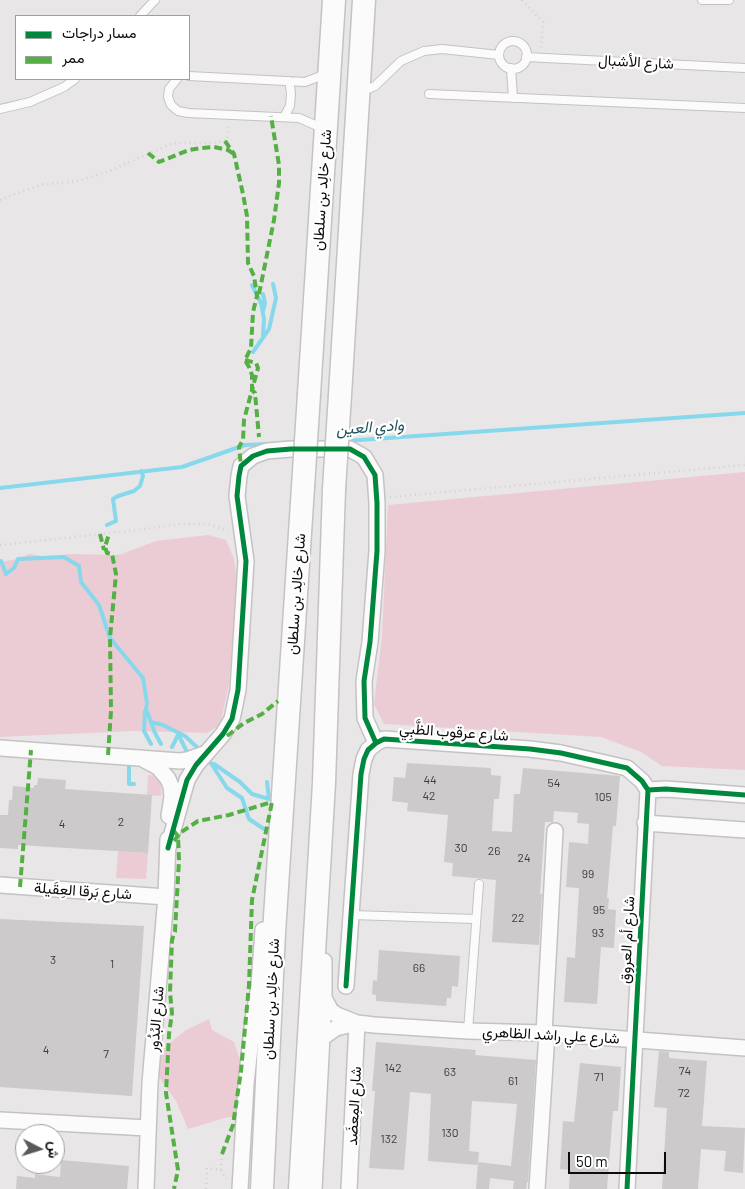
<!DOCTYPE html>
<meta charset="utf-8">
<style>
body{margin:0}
#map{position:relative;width:745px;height:1189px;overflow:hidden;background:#e9e6e7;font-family:Barlow,Vazirmatn,sans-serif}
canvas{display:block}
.legend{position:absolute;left:15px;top:15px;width:175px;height:65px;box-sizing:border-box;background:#fff;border:1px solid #9e9e9e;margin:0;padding:6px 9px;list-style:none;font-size:15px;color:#0d0c0c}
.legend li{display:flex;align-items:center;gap:10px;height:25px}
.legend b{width:25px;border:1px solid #9e9e9e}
.north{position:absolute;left:15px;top:1124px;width:50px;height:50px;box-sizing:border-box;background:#fff;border:1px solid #9e9e9e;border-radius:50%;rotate:95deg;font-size:14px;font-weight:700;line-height:20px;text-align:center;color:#0d0c0c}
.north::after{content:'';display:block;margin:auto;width:18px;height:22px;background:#5a5859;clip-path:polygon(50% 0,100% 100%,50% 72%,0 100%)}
.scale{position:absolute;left:568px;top:1152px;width:98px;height:22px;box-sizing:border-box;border:2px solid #0d0c0c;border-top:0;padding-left:6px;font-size:15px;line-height:18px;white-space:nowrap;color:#0d0c0c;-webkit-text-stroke:4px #fff;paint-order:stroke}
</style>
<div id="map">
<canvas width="745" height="1189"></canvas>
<ul class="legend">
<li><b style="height:6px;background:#00873e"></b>مسار دراجات</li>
<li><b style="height:6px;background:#54b044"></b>ممر</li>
</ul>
<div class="north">ش</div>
<div class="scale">50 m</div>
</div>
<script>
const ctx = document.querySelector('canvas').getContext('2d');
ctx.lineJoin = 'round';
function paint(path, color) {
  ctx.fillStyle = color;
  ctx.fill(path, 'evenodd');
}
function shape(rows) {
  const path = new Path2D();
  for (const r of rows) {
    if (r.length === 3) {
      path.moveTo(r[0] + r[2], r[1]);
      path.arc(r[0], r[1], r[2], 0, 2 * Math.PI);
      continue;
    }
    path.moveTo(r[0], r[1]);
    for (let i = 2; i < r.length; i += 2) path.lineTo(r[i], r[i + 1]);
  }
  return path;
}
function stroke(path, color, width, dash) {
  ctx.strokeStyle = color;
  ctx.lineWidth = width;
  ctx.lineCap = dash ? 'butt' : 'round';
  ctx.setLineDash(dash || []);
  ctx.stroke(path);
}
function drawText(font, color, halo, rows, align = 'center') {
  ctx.font = font + ' Barlow,Vazirmatn,sans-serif';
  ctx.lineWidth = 4.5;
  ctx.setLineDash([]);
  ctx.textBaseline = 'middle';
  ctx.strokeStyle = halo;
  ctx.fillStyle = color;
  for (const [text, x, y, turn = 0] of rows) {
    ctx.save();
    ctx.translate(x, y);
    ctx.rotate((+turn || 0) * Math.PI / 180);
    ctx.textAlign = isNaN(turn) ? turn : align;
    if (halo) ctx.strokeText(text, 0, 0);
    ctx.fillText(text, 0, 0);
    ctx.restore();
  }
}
paint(shape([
 [745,472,745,770,662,766,641,752,601,737,384,724,374,704,382,636,388,505],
 [208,535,226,540,234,559,237,580,229,684,220,725,207,733,133,731,0,737,0,562,18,559,29,554,49,557,68,554,119,555,156,541],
 [148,775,162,776,161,796,147,795],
 [118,851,148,853,146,879,116,878],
 [209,1019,212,1030,234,1042,240,1060,236,1117,228,1117,188,1129,176,1101,159,1077,160,1051,186,1030]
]), '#ecccd4');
stroke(shape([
 [252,285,261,303,264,319,263,335],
 [263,294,265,303,263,311],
 [253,352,269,329,276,298,273,284],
 [345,441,745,413],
 [0,488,182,467,245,445,268,444],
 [107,525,116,521,113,499,118,496,134,491,140,486,143,476,141,471],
 [1,561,6,574,14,568,18,559,64,557,79,566,81,582,99,605,110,638,143,678,147,703,146,709,151,722,163,725,185,736,200,750],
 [145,711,144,731,151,744],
 [151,722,155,733,161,744],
 [179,734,181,740,187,752],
 [172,747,179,733],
 [207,757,227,788,242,798,249,819,264,829],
 [129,762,129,784,134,784],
 [214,764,240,782,252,794,269,799,267,782]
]), '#87d8eb', 4);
paint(shape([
 [407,763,491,768,491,775,501,776,499,799,494,799,492,831,512,832,514,794,520,794,523,768,620,776,616,826,613,826,607,898,609,898,608,909,616,910,614,948,601,947,597,1004,564,1002,567,957,575,958,579,888,566,887,569,842,588,844,589,824,577,823,578,813,554,811,553,822,545,822,540,894,542,894,539,945,492,942,496,880,452,876,453,863,444,862,448,815,407,811,408,803,392,801,394,777,405,778],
 [38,778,66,780,65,789,152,795,148,853,18,845,18,849,0,848,0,815,8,815,9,800,12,800,13,786,34,788,34,785,37,785],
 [0,919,144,926,132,1096,0,1087],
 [379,950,460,956,458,987,452,986,451,998,447,998,446,1006,376,1001,376,995,372,994,373,980,377,981],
 [376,1042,476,1050,475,1055,536,1060,528,1182,527,1182,526,1189,513,1189,514,1181,490,1178,489,1189,476,1189,478,1162,511,1166,517,1104,472,1101,469,1151,479,1152,478,1165,428,1161,431,1094,410,1092,404,1170,369,1168,375,1091,372,1091],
 [659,1051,669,1052,669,1058,707,1061,702,1126,745,1128,743,1173,724,1171,726,1151,701,1149,698,1189,662,1189,667,1108,654,1107],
 [580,1063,621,1067,618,1111,613,1111,607,1189,569,1189,570,1170,560,1169,563,1121,574,1122],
 [61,1160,129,1166,127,1189,16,1189,17,1176,35,1178,35,1174,60,1177]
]), '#cccaca');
const lane = shape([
 [702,0,729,0],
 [140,16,155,0],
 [513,55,14],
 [526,57,745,68],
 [511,68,513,98],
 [189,76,305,82,326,74],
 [177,79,169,89,168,97,171,105,178,111,188,113,299,118,322,128],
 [361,89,368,89,375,86,401,61,424,51,442,49,499,55],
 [429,94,745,108],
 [0,109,30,102,64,87,75,79],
 [284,117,290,106,291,93,289,81],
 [352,915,475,919],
 [468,1031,479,884]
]);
const street = shape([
 [0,748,180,761,187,760,204,754],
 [141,758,158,767,168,779,171,786,172,797,169,816],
 [645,823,745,830],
 [168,848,187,780,196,765,223,734,232,719,238,690,246,561,237,496,239,476,241,466,253,456,267,451,291,449,350,449,364,457,375,475,377,503,377,551,370,642,364,681,365,718,376,743],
 [0,885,166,897],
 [346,986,361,774,364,759,368,750,376,743,384,739,530,749,561,753,627,768,642,781,648,790],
 [324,998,331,1011,337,1015,357,1023,374,1025,468,1031,544,1033,745,1048],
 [544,1033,555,831],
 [322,1038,336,1028,357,1023],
 [0,1120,148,1128],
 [146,1189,150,1083,166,897,168,839],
 [240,1189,246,1084,253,1019,259,986,263,930],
 [314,1189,324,998,324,961],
 [349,1189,357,1023],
 [537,1189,547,1033],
 [627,1189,648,790,666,789,745,795]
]);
const primary = shape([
 [309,394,334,0],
 [340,395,364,0],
 [262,1189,274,933,303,487],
 [300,1189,324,783,334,489]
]);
stroke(lane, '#c4c2c3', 10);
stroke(street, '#c4c2c3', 18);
stroke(primary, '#c4c2c3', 25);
stroke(shape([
 [522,0,543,22,541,49],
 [0,200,40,185,78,181,107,172,173,143,211,143,227,140,228,124],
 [390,497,745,465],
 [0,545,138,530,180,524,207,524,228,531],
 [221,1170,222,1154],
 [206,1189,207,1168,221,1170,226,1179]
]), '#d2d1d1', 2.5, [1, 4]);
stroke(lane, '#fcfbfb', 8);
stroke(street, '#fcfbfb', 15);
stroke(primary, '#fcfbfb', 22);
const primaryBridge = shape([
 [303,487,309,394],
 [334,489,340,395]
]);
stroke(primaryBridge, '#c4c2c3', 25, []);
stroke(primaryBridge, '#fcfbfb', 22);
stroke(shape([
 [225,141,234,154,243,194,247,216,248,263,254,276,257,296,253,312,251,348,245,360,249,367,252,375,252,390,244,420,243,440,239,447,241,466],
 [148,153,159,162,189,150,201,148,214,147,228,150,234,154],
 [259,294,274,220,279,183,279,165,271,116],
 [245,360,256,363,258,368,252,390,255,393,259,437],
 [100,534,104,550],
 [227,736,244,723,262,714,278,701],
 [108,755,111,711,110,638,116,574,112,554,107,553,105,547,109,534],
 [173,830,178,836,179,860,175,931,172,940,170,992,172,1013,169,1034,166,1093,178,1170,174,1189],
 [174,841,180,833,198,821,229,815,272,802],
 [20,887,31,750],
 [222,1154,233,1125,241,1071,249,985,252,900,272,802]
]), '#54b044', 4, [8, 4]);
stroke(shape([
 [168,848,187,780,196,765,223,734,232,719,238,690,246,561,237,496,239,476,241,466,253,456,267,451,291,449,350,449,364,457,375,475,377,503,377,551,370,642,364,681,365,718,376,743],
 [346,986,361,774,364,759,368,750,376,743,384,739,530,749,561,753,627,768,642,781,648,790],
 [627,1189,648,790,666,789,745,795]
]), '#00873e', 5);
drawText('12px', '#3d3c3c', null, [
 ["44",430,780],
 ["54",554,783],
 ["42",429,796],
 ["105",603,797],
 ["2",121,822],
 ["4",62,824],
 ["30",461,848],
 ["26",494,851],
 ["24",524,858],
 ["99",588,874],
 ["95",599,910],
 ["22",518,918],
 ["93",598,933],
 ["3",53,960],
 ["1",112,964],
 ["66",419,968],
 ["4",46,1050],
 ["7",106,1054],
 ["142",393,1068],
 ["74",685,1071],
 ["63",450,1072],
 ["71",599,1077],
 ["61",513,1081],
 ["72",684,1093],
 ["130",450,1133],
 ["132",389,1139]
]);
drawText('15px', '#0d0c0c', '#fff', [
 ["شارع الأشبال",636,62,3],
 ["شارع خالِد بن سلطان",322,190,-86],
 ["شارع خالِد بن سلطان",296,594,-86],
 ["شارع عرقوب الظَّبِي",454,732,4],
 ["شارع بَرقا العِقَيلة",83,891,4],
 ["شارع أم العروق",627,940,-87],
 ["شارع خالِد بن سلطان",271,999,-87],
 ["شارع البُدُور",156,1019,-85],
 ["شارع علي راشد الظاهري",551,1035,3],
 ["شارع المِعضَد",354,1106,-87]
]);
drawText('italic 16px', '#235561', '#fff', [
 ["وادي العين",370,427,-4]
]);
</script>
